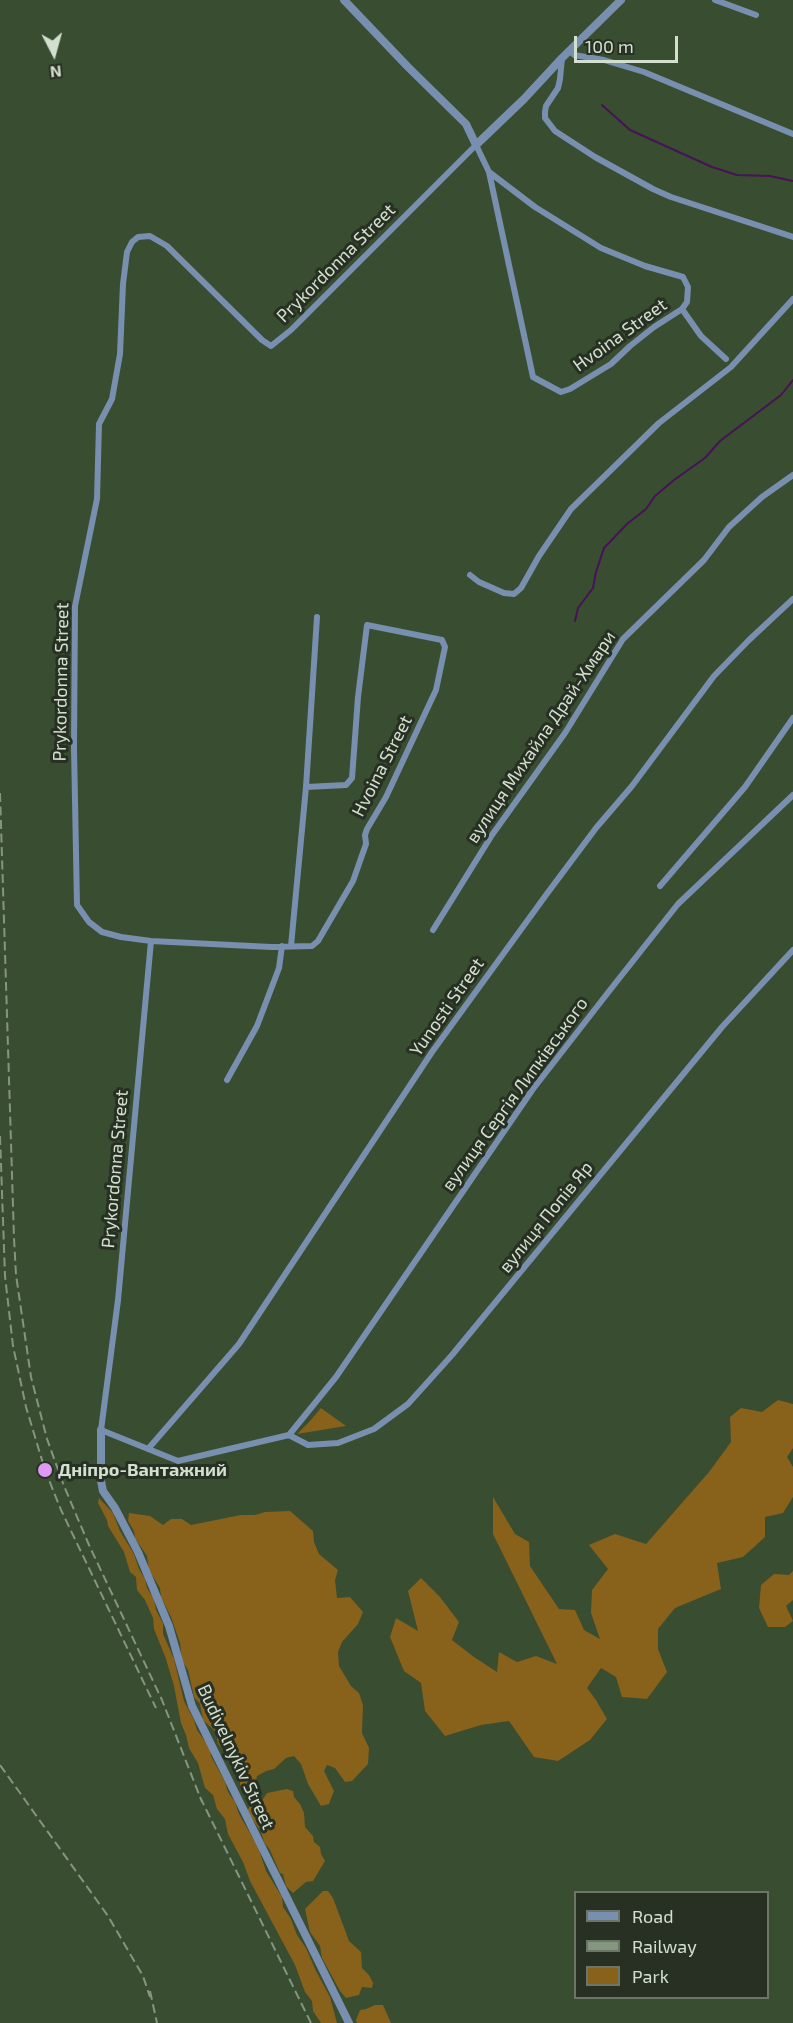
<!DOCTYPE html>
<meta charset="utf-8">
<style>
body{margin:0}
#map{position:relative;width:793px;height:2023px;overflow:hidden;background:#394d31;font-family:"Exo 2",sans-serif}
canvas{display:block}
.legend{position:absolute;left:574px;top:1891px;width:195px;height:108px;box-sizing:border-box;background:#273023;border:2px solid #6c7668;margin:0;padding:8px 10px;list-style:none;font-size:18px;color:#d3e0cf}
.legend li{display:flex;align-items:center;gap:12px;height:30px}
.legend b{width:30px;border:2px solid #6c7668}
.north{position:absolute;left:24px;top:24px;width:60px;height:60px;-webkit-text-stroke:4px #273023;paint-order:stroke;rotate:174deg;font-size:16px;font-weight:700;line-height:24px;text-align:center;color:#d3e0cf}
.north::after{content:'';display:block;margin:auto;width:21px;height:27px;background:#d3e0cf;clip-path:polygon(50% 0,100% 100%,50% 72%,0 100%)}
.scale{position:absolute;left:574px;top:36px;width:104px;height:27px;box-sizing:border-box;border:3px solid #d3e0cf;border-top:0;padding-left:8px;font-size:18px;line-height:21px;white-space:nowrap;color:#d3e0cf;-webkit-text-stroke:4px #273023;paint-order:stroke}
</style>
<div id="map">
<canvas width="793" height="2023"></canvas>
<ul class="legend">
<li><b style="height:8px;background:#788faf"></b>Road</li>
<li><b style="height:8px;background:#85967f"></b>Railway</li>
<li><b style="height:16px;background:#88611a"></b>Park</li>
</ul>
<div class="north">N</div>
<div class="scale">100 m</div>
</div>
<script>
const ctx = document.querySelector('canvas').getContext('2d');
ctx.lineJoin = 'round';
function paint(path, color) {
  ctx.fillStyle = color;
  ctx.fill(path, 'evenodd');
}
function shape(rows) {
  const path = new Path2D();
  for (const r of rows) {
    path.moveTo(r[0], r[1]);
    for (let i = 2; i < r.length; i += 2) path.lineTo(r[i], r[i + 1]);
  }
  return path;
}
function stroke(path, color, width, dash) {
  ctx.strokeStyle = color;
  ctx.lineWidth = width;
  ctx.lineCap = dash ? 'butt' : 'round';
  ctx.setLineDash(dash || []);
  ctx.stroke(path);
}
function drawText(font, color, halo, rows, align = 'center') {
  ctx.font = font + ' "Exo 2",sans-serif';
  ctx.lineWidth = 6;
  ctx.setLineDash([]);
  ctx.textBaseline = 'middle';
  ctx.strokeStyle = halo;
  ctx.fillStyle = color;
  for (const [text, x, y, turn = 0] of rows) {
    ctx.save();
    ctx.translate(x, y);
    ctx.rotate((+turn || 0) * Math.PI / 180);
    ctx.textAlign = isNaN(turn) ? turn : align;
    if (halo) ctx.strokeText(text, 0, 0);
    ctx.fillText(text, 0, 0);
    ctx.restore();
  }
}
paint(shape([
 [778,1400,793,1404,793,1448,787,1457,793,1467,793,1497,783,1513,765,1517,765,1537,743,1557,717,1563,721,1589,675,1608,658,1629,658,1649,667,1672,647,1699,622,1697,616,1677,601,1668,587,1688,596,1700,607,1719,590,1740,558,1761,534,1757,509,1721,481,1725,445,1736,425,1711,421,1683,404,1671,390,1637,396,1618,418,1631,408,1591,421,1578,440,1597,459,1622,452,1640,474,1657,497,1672,499,1652,517,1662,536,1656,557,1664,493,1534,493,1497,515,1534,529,1542,530,1566,559,1609,575,1610,584,1630,600,1639,591,1613,592,1590,608,1569,589,1545,615,1534,646,1544,709,1472,731,1442,730,1417,741,1408,762,1412],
 [321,1408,346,1426,297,1434,310,1421],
 [99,1498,113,1513,120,1531,134,1554,139,1569,145,1579,147,1588,154,1599,156,1610,163,1623,163,1634,174,1659,184,1701,194,1720,197,1730,210,1748,211,1756,225,1782,228,1792,235,1802,239,1814,258,1847,266,1871,282,1897,283,1907,291,1919,297,1935,306,1948,316,1971,330,1997,337,2023,321,2023,313,2011,312,2001,305,1992,295,1965,250,1881,243,1862,228,1834,225,1819,217,1809,213,1795,205,1788,198,1763,189,1748,186,1735,181,1723,174,1686,166,1659,154,1629,153,1618,145,1600,137,1590,136,1577,130,1572,124,1552,108,1526,107,1520,98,1503],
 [290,1511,313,1531,314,1542,319,1554,338,1570,335,1580,337,1598,350,1597,363,1612,358,1624,342,1642,338,1652,339,1666,351,1686,359,1693,363,1705,362,1733,369,1748,368,1764,352,1781,345,1782,335,1768,327,1765,324,1771,334,1791,329,1804,321,1806,308,1784,301,1764,294,1756,286,1758,274,1769,266,1771,257,1776,255,1785,247,1790,240,1787,240,1775,230,1766,226,1752,218,1744,216,1732,203,1720,200,1704,194,1697,188,1670,182,1660,180,1643,171,1617,161,1597,160,1588,149,1570,147,1556,135,1538,134,1531,128,1521,129,1513,150,1516,163,1525,171,1519,182,1519,191,1525,241,1515,255,1515,265,1512],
 [793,1571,793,1600,786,1606,793,1621,785,1627,768,1627,759,1608,761,1585,774,1574,789,1575],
 [287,1789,293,1791,294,1797,300,1804,304,1813,305,1827,313,1836,314,1842,320,1847,321,1854,325,1861,313,1881,306,1882,293,1893,286,1886,283,1874,280,1873,270,1850,264,1842,261,1832,247,1811,253,1801,261,1802,267,1793],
 [323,1891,328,1891,333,1898,349,1941,361,1952,362,1968,369,1975,373,1983,372,1988,362,1987,359,1995,346,1998,340,1991,322,1958,320,1946,310,1932,305,1909],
 [375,2005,383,2005,391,2023,357,2023,356,2020,360,2010,366,2009]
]), '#88611a');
stroke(shape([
 [602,105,630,130,712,167,737,175,770,176,793,181],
 [575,621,578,608,593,588,596,572,604,548,627,524,646,509,655,496,674,480,705,458,720,441,781,395,793,380]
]), '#481257', 2);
stroke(shape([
 [715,0,756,15],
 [570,51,574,55,604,60,644,72,793,134],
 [562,58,560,79,558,88,546,106,545,112,545,118,555,131,595,157,653,189,671,197,793,237],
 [682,309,701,336,726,359],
 [470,575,479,582,504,593,514,594,521,588,539,556,571,509,659,423,731,367,793,299],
 [306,787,346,785,352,778,358,697,367,625,442,640,445,647,436,690,386,797,367,829,365,835,366,844,353,881,318,941,312,946,271,947,151,941,121,937,102,932,89,922,77,905,74,748,75,606,97,499,99,424,112,399,120,354,123,284,127,252,132,242,138,237,150,236,167,246,262,340,271,346,291,330,476,145,489,172,533,377,561,392,570,389,611,364,630,346,654,327,682,309,687,302,688,287,683,277,645,266,601,248,535,207,489,172],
 [660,886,745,787,793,718],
 [433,930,492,835,565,733,623,639,704,560,729,527,762,497,793,475],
 [151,941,118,1300,101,1430,178,1461,289,1435],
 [291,946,306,787,317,617],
 [227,1080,257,1026,279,968,282,946],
 [289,1435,336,1377,533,1089,610,990,678,904,793,795],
 [289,1435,308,1445,338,1443,374,1429,408,1404,452,1355,722,1027,793,950],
 [148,1449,239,1344,432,1052,546,895,596,828,632,786,714,676,749,640,793,599]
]), '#788faf', 6);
stroke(shape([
 [344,0,408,67,466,124,476,145,524,99,562,58,621,0],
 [101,1430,101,1481,103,1491,115,1508,138,1552,169,1626,192,1706,349,2023]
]), '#788faf', 8);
stroke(shape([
 [0,793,14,1238,16,1275,31,1377,47,1439,64,1486,89,1545,162,1700,202,1802],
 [0,1136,5,1276,13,1346,26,1407,45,1470,61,1510,156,1708],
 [0,1765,108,1916,143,1976,150,1997],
 [200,1797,311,2023],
 [150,1991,157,2023]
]), '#85967f', 2, [9, 4.5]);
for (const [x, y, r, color] of [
 [45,1470,8,"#dd99f3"]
]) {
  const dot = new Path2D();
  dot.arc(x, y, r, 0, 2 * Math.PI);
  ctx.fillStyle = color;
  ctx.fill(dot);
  stroke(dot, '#273023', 2);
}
drawText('18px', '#d3e0cf', '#273023', [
 ["Prykordonna Street",336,263,-45],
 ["Hvoina Street",620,335,-36],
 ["Prykordonna Street",61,682,-89],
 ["вулиця Михайла Драй-Хмари",541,737,-56],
 ["Hvoina Street",382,766,-63],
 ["Yunosti Street",447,1007,-55],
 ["вулиця Сергія Липківського",515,1094,-54],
 ["Prykordonna Street",115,1169,-85],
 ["вулиця Попів Яр",546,1217,-51],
 ["Budivelnykiv Street",236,1757,65]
]);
drawText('bold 18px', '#d3e0cf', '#273023', [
 ["Дніпро-Вантажний",58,1470]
], 'left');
</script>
